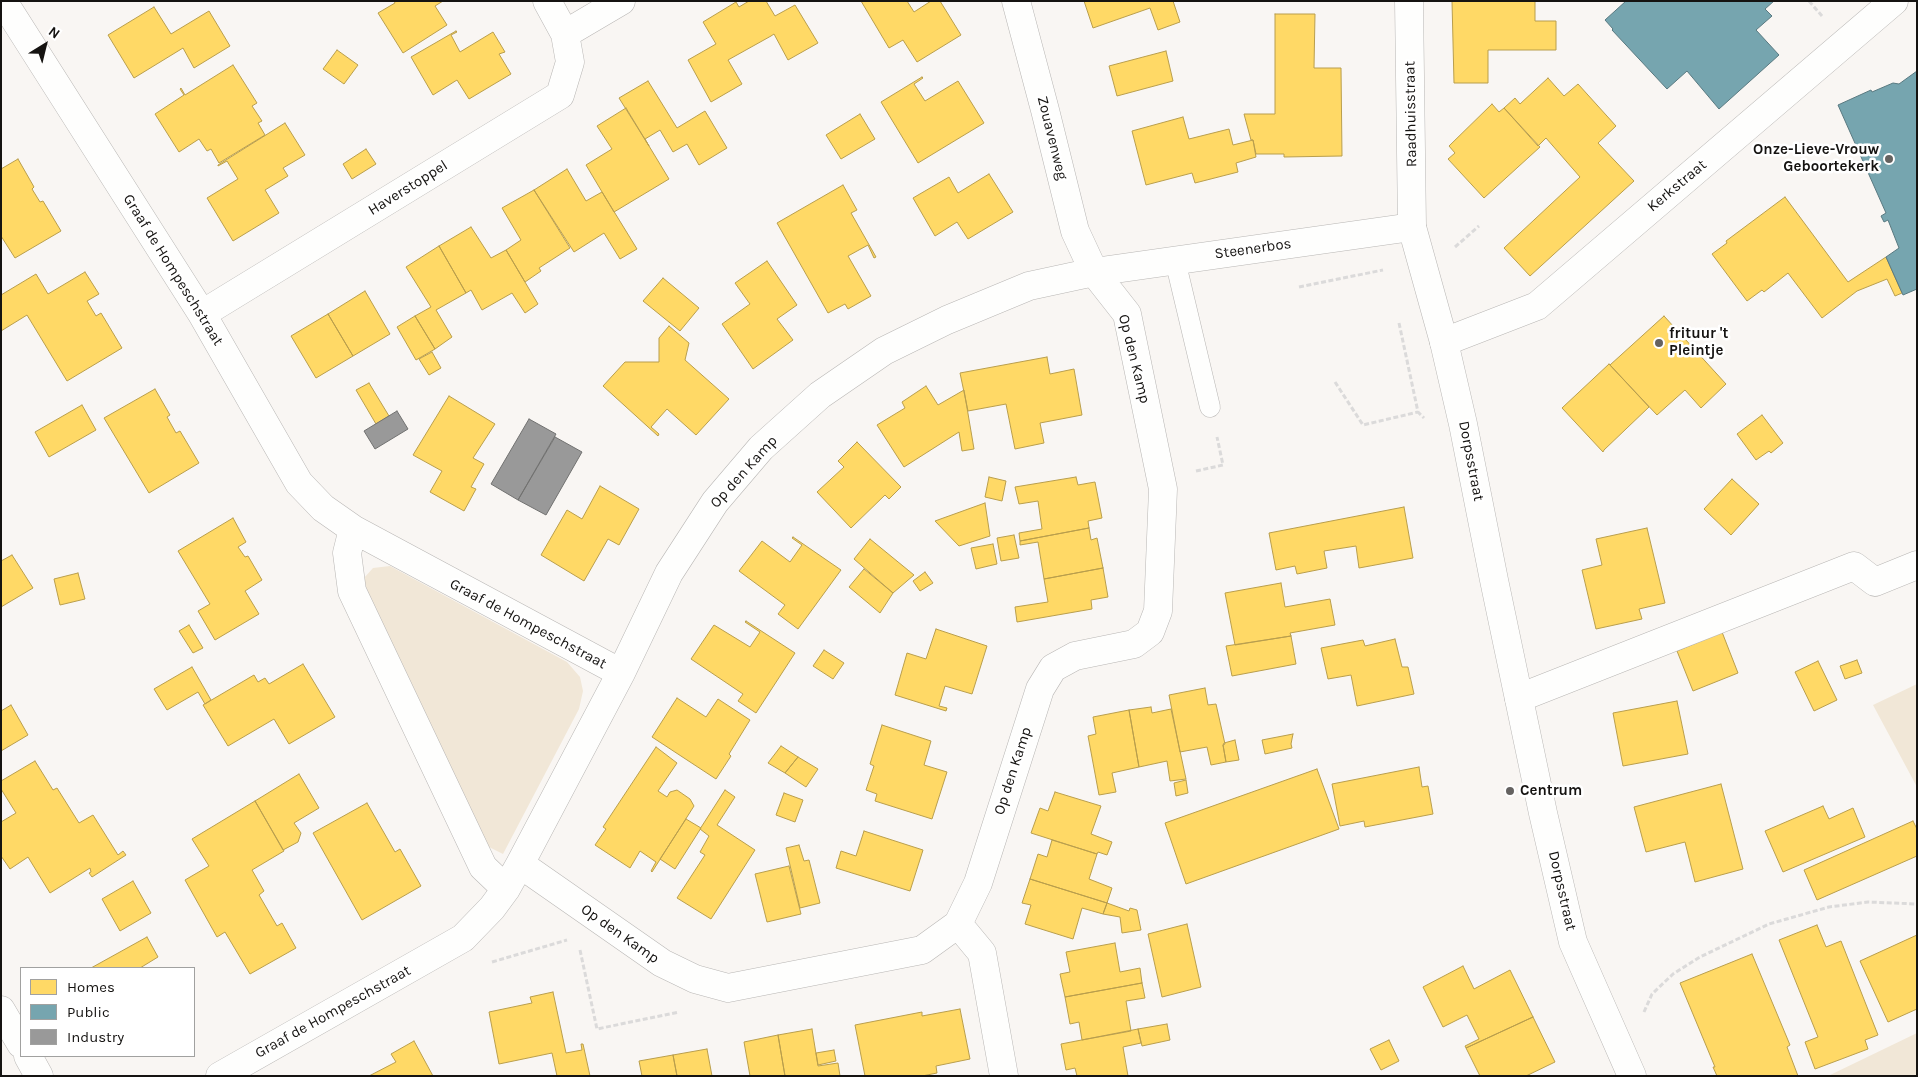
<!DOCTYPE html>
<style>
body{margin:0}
#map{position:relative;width:1918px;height:1077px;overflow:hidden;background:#f9f6f3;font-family:Karla,sans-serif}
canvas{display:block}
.frame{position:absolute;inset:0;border:2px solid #151311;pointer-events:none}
.legend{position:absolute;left:20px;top:967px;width:175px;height:90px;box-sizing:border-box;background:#fff;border:1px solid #a1a1a0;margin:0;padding:6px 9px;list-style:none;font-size:15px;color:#151311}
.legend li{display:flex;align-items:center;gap:10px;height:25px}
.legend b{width:25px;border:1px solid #a1a1a0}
.north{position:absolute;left:20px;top:20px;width:50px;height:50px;-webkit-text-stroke:4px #fff;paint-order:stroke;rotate:36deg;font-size:14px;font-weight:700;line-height:20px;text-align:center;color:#151311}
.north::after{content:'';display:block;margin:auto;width:18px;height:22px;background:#151311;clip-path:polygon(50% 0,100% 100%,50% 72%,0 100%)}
</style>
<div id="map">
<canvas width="1918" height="1077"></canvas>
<div class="frame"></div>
<ul class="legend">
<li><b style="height:14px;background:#ffd966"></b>Homes</li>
<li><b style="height:14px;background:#76a5af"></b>Public</li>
<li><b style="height:14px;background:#999"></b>Industry</li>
</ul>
<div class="north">N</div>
</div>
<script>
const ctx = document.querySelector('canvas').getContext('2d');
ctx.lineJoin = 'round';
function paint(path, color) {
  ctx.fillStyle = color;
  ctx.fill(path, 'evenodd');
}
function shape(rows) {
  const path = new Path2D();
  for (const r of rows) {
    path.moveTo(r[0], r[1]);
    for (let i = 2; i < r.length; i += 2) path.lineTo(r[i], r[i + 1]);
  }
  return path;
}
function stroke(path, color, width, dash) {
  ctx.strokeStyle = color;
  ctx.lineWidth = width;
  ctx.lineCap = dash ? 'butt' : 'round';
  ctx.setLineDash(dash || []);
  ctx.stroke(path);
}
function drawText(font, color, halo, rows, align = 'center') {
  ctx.font = font + ' Karla,sans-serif';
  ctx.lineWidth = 5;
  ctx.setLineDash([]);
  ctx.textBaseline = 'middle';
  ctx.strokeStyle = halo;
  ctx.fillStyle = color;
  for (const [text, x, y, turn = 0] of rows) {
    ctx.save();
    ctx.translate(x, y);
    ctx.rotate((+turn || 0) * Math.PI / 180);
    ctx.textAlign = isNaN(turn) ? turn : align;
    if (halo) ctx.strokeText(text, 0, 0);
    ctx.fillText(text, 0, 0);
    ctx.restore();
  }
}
paint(shape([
 [390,566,567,662,580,677,583,691,579,709,503,854,481,843,362,590,364,578,373,568],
 [1917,684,1917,787,1873,705],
 [1917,1033,1917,1076,1828,1076]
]), '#f1e7d7');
const homes = shape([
 [394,1,443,1,435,6,447,25,403,53,378,13,395,3,394,1],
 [749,1,766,1,775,16,795,5,818,43,788,60,774,34,771,36,728,60,742,84,711,102,688,60,716,44,703,22,736,2,739,7,749,1],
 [861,1,907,1,914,12,931,1,940,1,961,35,917,62,903,40,889,48,861,1],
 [1084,1,1173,1,1180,22,1158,30,1150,8,1093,28,1084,1],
 [1452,1,1535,1,1535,21,1556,21,1556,50,1488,50,1488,83,1454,83,1452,1],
 [154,7,171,34,209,11,230,46,194,68,183,48,134,78,108,35,154,7],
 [1275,14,1315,14,1314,68,1341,68,1342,156,1284,157,1284,154,1256,154,1253,140,1251,140,1244,114,1275,114,1275,14],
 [456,31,457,32,451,35,460,52,493,32,505,52,499,54,511,74,469,99,457,80,433,95,411,57,456,31],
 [337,50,358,65,344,84,323,69,337,50],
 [1166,51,1173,81,1117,96,1109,66,1166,51],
 [233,65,257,103,252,106,262,121,258,123,265,135,219,163,211,149,207,151,199,139,179,152,155,114,184,95,180,89,181,88,185,95,233,65],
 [922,77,923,78,914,84,925,101,958,81,984,123,918,163,881,102,922,77],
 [1548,78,1564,96,1578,84,1616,126,1598,143,1634,181,1530,276,1504,248,1580,177,1546,138,1538,146,1504,108,1515,98,1520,104,1548,78],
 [648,81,677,128,705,111,727,148,699,165,687,144,673,152,660,130,645,139,649,146,619,98,648,81],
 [1492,104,1499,112,1504,108,1540,147,1484,198,1448,159,1455,153,1449,146,1492,104],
 [626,108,669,179,614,212,586,165,612,149,597,126,626,108],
 [860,114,875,139,841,159,826,135,860,114],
 [1183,117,1189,139,1229,129,1233,145,1253,140,1256,157,1236,163,1238,172,1195,183,1192,173,1146,185,1132,131,1183,117],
 [285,123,305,155,283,168,288,176,265,190,279,213,233,241,207,198,238,179,227,161,218,166,218,165,285,123],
 [366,149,376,164,352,179,343,164,366,149],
 [18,159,34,187,32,189,40,202,43,201,61,231,15,258,1,236,1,169,18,159],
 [567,169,586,201,602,192,637,249,620,259,604,233,574,252,534,190,567,169],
 [989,174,1013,212,968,239,957,222,935,236,913,198,949,177,958,193,989,174],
 [843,185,857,210,851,213,876,257,874,258,868,245,848,256,871,296,848,309,845,304,828,313,777,223,843,185],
 [534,190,570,248,539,268,541,271,525,282,506,250,521,240,502,208,534,190],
 [1785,197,1848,282,1886,257,1902,293,1895,296,1887,279,1857,291,1822,318,1788,273,1764,292,1762,290,1747,301,1712,254,1727,243,1726,241,1785,197],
 [471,227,491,258,506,250,538,304,525,313,512,293,482,310,471,290,466,293,439,246,471,227],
 [439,246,466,293,436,310,452,337,435,349,415,316,431,307,406,267,439,246],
 [767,261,797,305,777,319,793,340,753,369,722,324,750,304,735,283,767,261],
 [85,272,99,294,87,301,96,316,101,313,122,348,67,381,27,315,1,331,1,295,36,274,48,294,85,272],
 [663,278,699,308,680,331,643,301,663,278],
 [365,291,390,334,353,356,328,314,365,291],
 [328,314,353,356,316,378,291,336,328,314],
 [415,316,435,349,416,360,397,327,415,316],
 [1664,316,1726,384,1701,408,1685,390,1657,415,1610,365,1664,316],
 [669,326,689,343,685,360,729,399,696,435,667,409,651,427,659,434,658,436,603,386,625,362,659,362,659,338,669,326],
 [432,352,441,368,429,375,419,359,432,352],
 [1047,357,1050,374,1074,369,1082,415,1040,423,1044,443,1015,449,1006,404,968,411,960,373,1047,357],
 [1609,364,1649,407,1604,450,1603,452,1562,408,1609,364],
 [369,383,389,416,376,424,356,390,369,383],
 [926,386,938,405,964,390,974,449,962,451,959,432,904,467,877,425,905,408,902,402,926,386],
 [155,389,170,415,167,417,176,433,180,431,199,463,149,493,104,418,155,389],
 [449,396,495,424,473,458,484,464,471,487,476,489,464,511,430,492,442,471,413,455,449,396],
 [82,405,96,430,49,457,35,432,82,405],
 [1762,415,1783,443,1771,453,1769,451,1756,460,1737,434,1762,415],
 [857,442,901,487,889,499,885,495,851,528,817,492,844,467,838,461,857,442],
 [989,477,1006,481,1002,501,985,497,989,477],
 [1076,477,1078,485,1095,482,1102,518,1088,521,1089,528,1020,541,1019,533,1042,529,1038,501,1019,504,1015,487,1076,477],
 [1732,479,1759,504,1731,535,1704,509,1732,479],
 [517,480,537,492,529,505,509,493,517,480],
 [600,486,639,509,619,545,608,539,584,581,541,555,567,510,582,519,600,486],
 [985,503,990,536,959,546,935,521,985,503],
 [1404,507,1413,558,1359,568,1356,546,1324,551,1327,568,1297,574,1295,566,1276,570,1269,533,1404,507],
 [233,518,246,542,238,547,245,557,248,556,262,580,245,591,259,614,215,640,198,611,210,604,178,551,233,518],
 [1089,528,1091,540,1097,538,1103,568,1044,579,1038,542,1020,545,1020,541,1089,528],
 [1647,528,1665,603,1639,609,1642,619,1596,629,1582,570,1602,565,1596,539,1647,528],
 [1014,535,1019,558,1001,561,997,538,1014,535],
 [793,537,841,570,798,629,778,614,785,605,739,571,762,541,790,562,802,545,792,538,793,537],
 [870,539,914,575,893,593,854,559,870,539],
 [993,544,997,564,976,569,971,548,993,544],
 [12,555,33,588,1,607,1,561,12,555],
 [1103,568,1108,597,1091,600,1092,609,1017,622,1015,607,1048,602,1044,579,1103,568],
 [864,569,893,593,880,613,849,587,864,569],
 [925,572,933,583,920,591,913,581,925,572],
 [78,573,85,599,60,605,54,579,78,573],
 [1281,583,1285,607,1330,599,1335,625,1290,633,1291,636,1235,645,1225,593,1281,583],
 [746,621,795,653,756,713,738,701,743,694,691,659,714,625,750,647,760,632,745,622,746,621],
 [189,625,203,648,193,653,179,631,189,625],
 [936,629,987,646,972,694,945,686,939,706,947,708,946,711,895,695,907,653,926,659,936,629],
 [1722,632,1738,673,1693,691,1677,651,1722,632],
 [1291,636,1296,664,1232,676,1226,646,1291,636],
 [1395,639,1402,667,1408,667,1414,694,1357,706,1351,675,1328,679,1321,648,1363,640,1365,646,1395,639],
 [824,650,844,663,833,679,813,666,824,650],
 [1857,660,1862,673,1845,679,1840,666,1857,660],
 [1818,661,1837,700,1814,711,1795,672,1818,661],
 [303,664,335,717,289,744,274,719,228,746,203,705,254,675,258,682,265,678,269,684,303,664],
 [192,667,211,700,205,704,198,692,167,710,154,689,192,667],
 [1205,688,1208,705,1216,704,1225,744,1223,745,1226,762,1211,765,1207,747,1180,752,1169,695,1205,688],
 [677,698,706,717,718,699,750,720,729,754,731,756,716,779,652,737,677,698],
 [1677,701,1688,754,1623,766,1613,713,1677,701],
 [11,705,28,735,1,751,1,711,11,705],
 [1151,707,1152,713,1171,709,1186,779,1170,781,1167,761,1139,767,1129,710,1151,707],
 [1129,710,1139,767,1112,773,1116,792,1099,795,1088,736,1096,734,1093,717,1129,710],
 [882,725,931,741,924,765,947,772,932,819,875,801,877,794,866,790,874,766,870,764,882,725],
 [1293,734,1291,744,1292,748,1265,754,1262,740,1293,734],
 [1235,740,1239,760,1226,762,1223,745,1224,743,1235,740],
 [781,746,798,757,785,773,768,763,781,746],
 [656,747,677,763,658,791,667,797,670,792,677,790,690,799,694,806,652,872,651,871,656,862,640,851,630,868,595,845,606,829,603,827,656,747],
 [798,757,818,769,806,787,785,773,798,757],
 [35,761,53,790,57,788,79,823,93,815,118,855,123,851,126,855,92,877,89,873,91,872,90,868,50,893,28,857,10,869,1,856,1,822,16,813,1,789,1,781,35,761],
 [1419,767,1422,787,1428,786,1433,814,1365,827,1364,821,1340,826,1332,784,1419,767],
 [1317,769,1339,829,1186,884,1165,823,1317,769],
 [299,774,319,808,294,823,301,833,298,842,283,850,255,801,299,774],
 [1186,780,1188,793,1176,796,1174,783,1186,780],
 [1721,784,1743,869,1695,882,1685,842,1646,852,1634,807,1721,784],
 [725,790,735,797,717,825,755,850,711,919,677,898,705,855,700,852,709,836,700,829,725,790],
 [1055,792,1101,806,1091,834,1112,842,1107,855,1098,852,1097,854,1031,833,1040,808,1048,811,1055,792],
 [784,793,803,800,795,822,776,815,784,793],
 [255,801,284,851,252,870,264,891,259,895,277,926,282,923,296,948,250,974,225,932,217,937,185,880,209,866,192,839,255,801],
 [367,803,395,852,400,849,421,886,362,920,313,833,367,803],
 [1823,806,1829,819,1853,808,1865,837,1783,872,1765,831,1823,806],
 [686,819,701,828,675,869,660,859,686,819],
 [1913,821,1917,829,1917,856,1817,900,1804,870,1913,821],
 [864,831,923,850,910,891,836,868,841,851,856,856,864,831],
 [1052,840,1097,854,1089,879,1112,888,1107,903,1030,879,1038,854,1047,857,1052,840],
 [799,845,804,861,809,860,820,903,800,908,786,848,799,845],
 [789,866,801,914,767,922,755,874,789,866],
 [1030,879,1107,903,1103,914,1082,908,1073,939,1025,924,1031,905,1022,903,1030,879],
 [133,881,151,913,120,931,102,899,133,881],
 [1107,903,1129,911,1130,908,1137,910,1141,930,1122,933,1120,917,1103,914,1107,903],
 [1187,924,1201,987,1162,997,1148,934,1187,924],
 [1817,925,1826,947,1841,941,1878,1035,1865,1040,1868,1049,1815,1069,1805,1042,1818,1037,1779,940,1817,925],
 [1917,935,1917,1009,1888,1022,1860,961,1917,935],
 [147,937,158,957,140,968,91,968,147,937],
 [1115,943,1120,972,1140,968,1142,983,1065,997,1060,974,1070,972,1066,952,1115,943],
 [1752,954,1790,1045,1787,1047,1798,1076,1717,1076,1713,1067,1715,1067,1680,983,1752,954],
 [1463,966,1474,989,1510,970,1533,1017,1466,1048,1465,1046,1479,1039,1467,1015,1443,1027,1423,987,1463,966],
 [1142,983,1145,998,1126,1001,1131,1031,1082,1040,1079,1022,1070,1024,1065,997,1142,983],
 [553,992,566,1053,582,1050,581,1044,583,1044,590,1076,557,1076,552,1053,499,1064,489,1012,532,1003,530,997,553,992],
 [960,1009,970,1059,936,1066,937,1073,922,1076,865,1076,855,1025,922,1012,922,1016,960,1009],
 [1533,1017,1555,1062,1526,1076,1480,1076,1466,1048,1533,1017],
 [1167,1024,1170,1040,1142,1046,1138,1029,1167,1024],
 [812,1029,818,1066,838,1063,840,1076,785,1076,778,1035,812,1029],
 [1138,1029,1141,1043,1123,1047,1128,1076,1077,1076,1075,1068,1066,1070,1061,1044,1138,1029],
 [778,1035,785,1076,750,1076,744,1042,778,1035],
 [1389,1040,1399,1061,1381,1070,1370,1049,1389,1040],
 [414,1041,433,1076,369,1076,396,1062,391,1054,414,1041],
 [707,1049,712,1076,677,1076,673,1055,707,1049],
 [834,1050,836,1061,818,1065,816,1053,834,1050],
 [673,1055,677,1076,642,1076,639,1061,673,1055]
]);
paint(homes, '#ffd966');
stroke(homes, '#b99e4c', 1);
const public = shape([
 [1626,1,1774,1,1765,9,1772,16,1756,30,1779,55,1719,109,1687,71,1667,89,1612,30,1613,29,1605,20,1626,1],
 [1917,71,1917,289,1903,295,1886,257,1899,248,1888,220,1884,222,1881,216,1886,213,1838,105,1871,90,1872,92,1893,83,1899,84,1917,71]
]);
paint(public, '#76a5af');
stroke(public, '#597980', 1);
const industry = shape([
 [397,411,408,429,375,449,364,431,397,411],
 [529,419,556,434,518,500,491,484,529,419],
 [555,437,582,452,546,515,518,500,555,437]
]);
paint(industry, '#999');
stroke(industry, '#717170', 1);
const service = shape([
 [1175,260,1210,407]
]);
const minor = shape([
 [3,1,202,314,299,483,323,508,353,529,347,553,352,591,483,867,506,889],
 [565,34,621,1],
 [202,314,560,95,570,62,565,34,547,1],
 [1444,342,1537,306,1894,1],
 [353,529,621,673],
 [1519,698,1854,566,1875,582,1917,565],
 [520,864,662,963,695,979,728,988,922,950,958,924,978,883,1040,689,1053,668,1075,656,1134,644,1150,632,1158,611,1163,489,1127,314,1094,272,1075,231,1045,110,1016,1],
 [958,924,982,953,1004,1076],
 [1,1010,21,1044],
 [28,1056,39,1076],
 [220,1076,463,938,492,908,506,889,520,864,621,673,669,573,715,502,761,448,820,395,884,351,947,320,1029,286,1094,272,1412,227]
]);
const tertiary = shape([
 [1409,1,1412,227,1444,342,1463,424,1494,580,1543,813,1573,942,1632,1076]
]);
stroke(service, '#b8b6b4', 21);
stroke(minor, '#b8b6b4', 29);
stroke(tertiary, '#b8b6b4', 29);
stroke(shape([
 [1809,1,1822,16],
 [1455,247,1479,226],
 [1299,287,1383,270],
 [1399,323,1418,412,1424,418],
 [1335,382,1363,425,1418,412],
 [1196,471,1223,465,1217,437],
 [580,950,597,1029,679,1012],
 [492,962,567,940],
 [1644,1012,1652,994,1673,974,1700,957,1769,924,1829,907,1868,902,1917,904]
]), '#dbdada', 3, [5, 2.5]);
stroke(service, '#fefefd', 20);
stroke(minor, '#fefefd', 28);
stroke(tertiary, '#fefefd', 28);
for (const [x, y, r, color] of [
 [1889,159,5,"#656260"],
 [1659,343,5,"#656260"],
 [1510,791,5,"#656260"]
]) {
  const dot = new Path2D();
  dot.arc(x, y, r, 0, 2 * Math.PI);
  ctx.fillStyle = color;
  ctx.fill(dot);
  stroke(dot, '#fff', 2);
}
drawText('15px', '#151311', '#fff', [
 ["Raadhuisstraat",1411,114,-91],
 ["Zouavenweg",1052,138,76],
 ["Kerkstraat",1677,186,-40],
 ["Haverstoppel",408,188,-32],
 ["Steenerbos",1253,249,-8],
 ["Graaf de Hompeschstraat",173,270,58],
 ["Op den Kamp",1134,359,76],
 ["Dorpsstraat",1471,461,79],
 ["Op den Kamp",744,472,-48],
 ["Graaf de Hompeschstraat",528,624,28],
 ["Op den Kamp",1013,771,-72],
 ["Dorpsstraat",1562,891,77],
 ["Op den Kamp",620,934,35],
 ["Graaf de Hompeschstraat",333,1012,-29]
]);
drawText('bold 15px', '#151311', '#fff', [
 ["Onze-Lieve-Vrouw",1879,150,"right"],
 ["Geboortekerk",1879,167,"right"],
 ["frituur 't",1669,334],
 ["Pleintje",1669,351],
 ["Centrum",1520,791]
], 'left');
</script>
